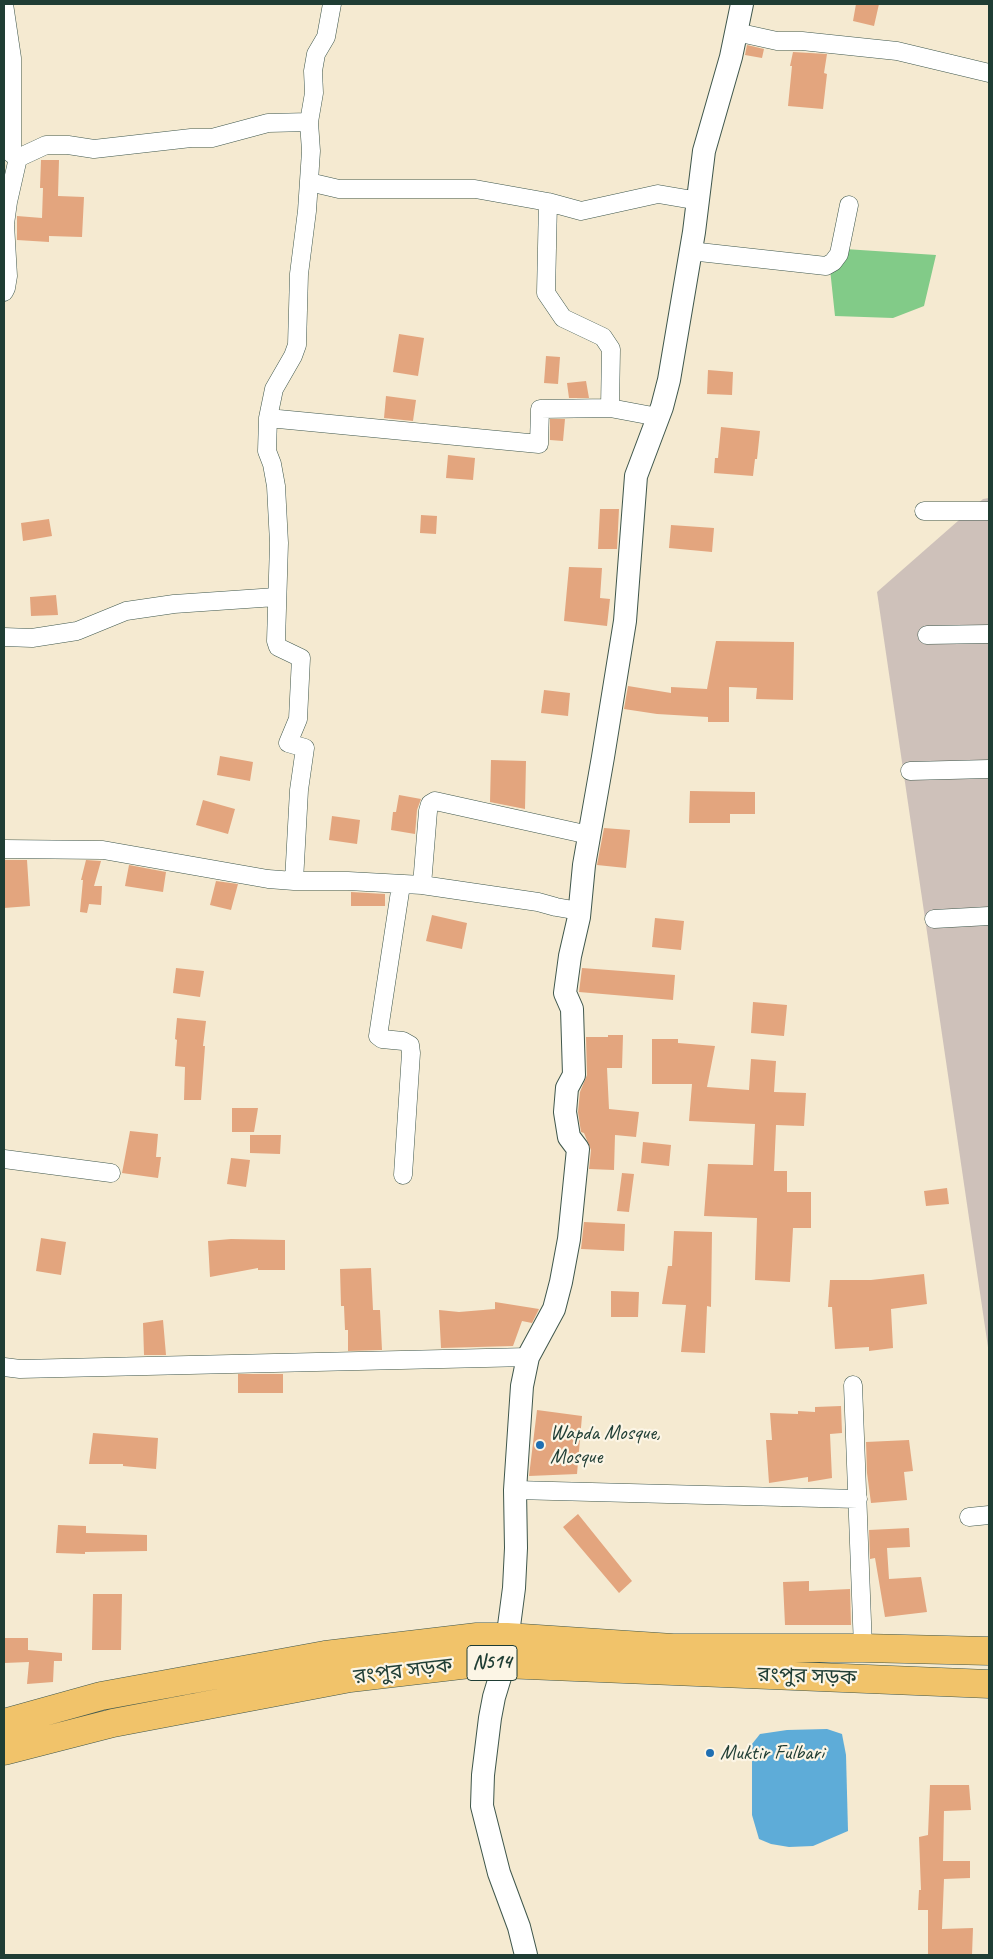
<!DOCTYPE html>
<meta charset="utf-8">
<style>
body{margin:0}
#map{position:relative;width:993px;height:1959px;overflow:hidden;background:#f5ead1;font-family:Caveat,sans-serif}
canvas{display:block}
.frame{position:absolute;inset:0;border:5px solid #1f3d34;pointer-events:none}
</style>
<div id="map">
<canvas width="993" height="1959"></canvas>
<div class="frame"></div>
</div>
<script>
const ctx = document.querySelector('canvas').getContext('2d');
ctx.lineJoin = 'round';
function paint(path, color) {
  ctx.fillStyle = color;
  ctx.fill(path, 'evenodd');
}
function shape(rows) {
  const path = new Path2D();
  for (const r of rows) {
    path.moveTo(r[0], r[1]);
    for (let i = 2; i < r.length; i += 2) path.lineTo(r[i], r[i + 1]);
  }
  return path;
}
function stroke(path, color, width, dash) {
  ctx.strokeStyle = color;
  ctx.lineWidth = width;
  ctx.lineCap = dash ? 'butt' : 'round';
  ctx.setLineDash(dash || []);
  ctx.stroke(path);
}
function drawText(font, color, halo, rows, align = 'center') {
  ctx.font = font + ' Caveat,"Noto Sans Bengali",sans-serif';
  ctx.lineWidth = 4.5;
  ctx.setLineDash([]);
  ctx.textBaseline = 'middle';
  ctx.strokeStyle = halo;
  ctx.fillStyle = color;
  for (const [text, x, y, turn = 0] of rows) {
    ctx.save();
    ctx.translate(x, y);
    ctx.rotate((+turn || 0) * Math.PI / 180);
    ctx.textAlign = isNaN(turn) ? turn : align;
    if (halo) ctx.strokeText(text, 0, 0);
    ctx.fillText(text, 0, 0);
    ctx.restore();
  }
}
paint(shape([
 [989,498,989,1354,877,592,983,499]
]), '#cec1ba');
paint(shape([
 [845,249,936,255,924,306,893,318,835,316,830,269,844,263]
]), '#82cb88');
paint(shape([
 [827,1729,842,1734,846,1755,848,1831,813,1846,789,1847,771,1844,759,1839,752,1815,752,1744,760,1734,787,1730]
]), '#5eacd8');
paint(shape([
 [856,4,879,4,874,26,853,21],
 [747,45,764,49,762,58,745,55],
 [793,52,827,54,824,73,827,74,823,109,788,106,792,66,790,66],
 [41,160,59,160,58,196,84,197,82,237,49,236,49,242,17,240,17,216,42,218,43,188,40,188],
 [399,334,424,338,418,376,393,372],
 [546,356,560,357,558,384,544,383],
 [708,370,733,372,732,395,707,394],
 [586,381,589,398,569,398,567,383],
 [386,396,416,400,413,421,384,418],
 [550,419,565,419,563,441,550,440],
 [721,427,760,431,757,459,755,459,753,476,714,473,715,458,718,458],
 [448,455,475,458,473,480,446,478],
 [600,509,619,509,617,549,598,549],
 [421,515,437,516,436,534,420,533],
 [49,519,52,536,23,541,21,523],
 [671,525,714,528,712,552,669,548],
 [569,567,602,568,600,598,610,599,607,626,564,621],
 [56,595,58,615,31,616,30,597],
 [716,641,794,642,793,700,756,699,757,688,729,687,729,722,708,722,708,717,657,714,624,709,628,686,671,693,671,687,707,689],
 [544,690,570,693,568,716,541,713],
 [220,756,253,762,250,781,217,775],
 [491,760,526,761,525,809,490,802],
 [690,791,755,792,755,814,730,814,730,823,689,823],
 [399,795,421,799,417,810,415,834,391,830,393,812,396,812],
 [203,800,235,809,228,834,196,825],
 [332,816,360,820,357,844,329,840],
 [604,828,630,830,626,868,597,865],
 [4,860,27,860,30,906,4,908],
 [86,860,101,861,94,886,102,886,101,905,89,904,87,913,80,912,83,880,81,880],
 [129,865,166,872,163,892,125,886],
 [216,881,238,884,231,910,210,905],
 [351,892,385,894,385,906,351,906],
 [432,915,467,923,462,949,426,941],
 [655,918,684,921,681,950,652,947],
 [176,968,204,971,200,997,173,993],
 [582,968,675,975,673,1000,579,992],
 [753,1002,787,1005,784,1036,751,1033],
 [177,1018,206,1021,203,1046,205,1046,201,1100,184,1100,185,1067,175,1066,177,1040,175,1039],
 [608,1035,623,1035,622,1068,607,1068,609,1109,639,1112,636,1137,615,1135,614,1170,589,1169,591,1150,584,1133,581,1132,578,1112,580,1092,587,1075,586,1037,608,1037],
 [652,1039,678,1039,678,1043,715,1046,707,1087,749,1090,751,1059,776,1061,774,1092,806,1093,804,1126,776,1125,774,1171,787,1171,787,1192,811,1192,811,1228,793,1228,790,1282,755,1280,757,1218,704,1216,708,1164,753,1165,755,1124,689,1121,692,1084,652,1084],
 [232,1108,258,1108,254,1132,232,1132],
 [130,1131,158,1134,156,1157,161,1157,158,1178,122,1173],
 [250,1135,281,1135,280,1154,250,1153],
 [643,1142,671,1145,669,1166,641,1163],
 [231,1158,250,1160,246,1187,227,1184],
 [622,1173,634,1174,629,1212,617,1211],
 [947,1188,949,1204,926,1206,924,1191],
 [584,1222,625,1224,624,1251,581,1249],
 [674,1231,712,1232,711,1307,707,1306,705,1353,681,1352,686,1305,662,1304,668,1266,672,1266],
 [41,1238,66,1242,61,1275,36,1271],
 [231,1239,285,1240,285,1270,258,1270,258,1268,210,1277,208,1241],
 [371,1268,373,1310,380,1310,382,1350,348,1351,348,1330,345,1330,344,1306,341,1306,340,1269],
 [924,1274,927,1304,891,1309,893,1348,869,1351,869,1347,835,1349,832,1307,828,1307,830,1280,871,1280],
 [611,1291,639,1292,638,1317,611,1317],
 [495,1302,539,1309,532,1323,522,1321,513,1346,441,1348,439,1310,459,1312,495,1309],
 [163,1320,166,1355,144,1355,143,1323],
 [238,1374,283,1374,283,1393,238,1393],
 [841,1406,842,1433,830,1434,832,1478,808,1482,808,1477,769,1483,766,1440,772,1440,770,1413,798,1414,798,1411,815,1412,815,1407],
 [537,1410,582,1416,577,1474,529,1476],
 [93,1433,158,1438,156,1469,123,1466,123,1464,89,1464],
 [909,1440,913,1471,904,1472,907,1500,871,1503,867,1473,866,1442],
 [578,1514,632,1581,619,1593,563,1527],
 [58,1525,86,1526,86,1533,147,1535,147,1551,85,1552,85,1554,56,1553],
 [909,1528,910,1547,887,1548,889,1579,921,1577,927,1612,885,1617,875,1558,870,1559,869,1530],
 [809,1581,809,1591,850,1589,851,1625,785,1625,783,1582],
 [93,1594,122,1594,121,1650,92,1650],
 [4,1638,28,1638,28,1650,62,1653,62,1661,54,1661,53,1682,27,1684,29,1662,4,1663],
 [930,1785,969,1785,971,1810,944,1811,943,1861,970,1861,970,1878,944,1879,942,1929,973,1928,972,1955,928,1955,928,1910,918,1910,919,1890,921,1890,919,1837,928,1835]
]), '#e3a57e');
const minor = shape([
 [4,4,12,58,12,154,18,158],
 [736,32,777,41,802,41,897,51,989,73],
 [309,122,311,151,307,211,299,274,297,345,293,356,274,389,268,418,267,451,272,464,276,486,279,543,276,641,278,647,301,658,298,719,288,743,305,748,299,790,294,881,348,881,422,885,538,902,556,907,579,911],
 [309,182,339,189,475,189,548,202,581,211,658,194,699,201],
 [548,202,546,293,563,318,603,337,611,349,610,408],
 [690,251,826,266,833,262,839,254,849,205],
 [4,292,6,288,8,276,5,224,8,202,18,158,46,145,68,145,94,149,191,138,212,138,268,123,309,122,314,93,313,71,316,54,326,37,332,4],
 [268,418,539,444,540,409,610,408,658,417],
 [924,511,989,511],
 [927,635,989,634],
 [4,637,32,638,77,631,126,611,174,604,276,597],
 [910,771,989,769],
 [4,849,103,850,268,879,294,881],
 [401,885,378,1036,382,1039,403,1041,410,1045,411,1053,403,1175],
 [422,885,428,811,430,804,435,801,589,835],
 [934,919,989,916],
 [4,1159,111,1173],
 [4,1367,20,1369,528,1357],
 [853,1385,863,1648],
 [515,1490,858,1499],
 [969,1517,989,1515]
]);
const tertiary = shape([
 [526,1955,519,1927,499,1873,482,1806,483,1775,490,1718,494,1697,504,1664,514,1588,516,1548,515,1490,522,1386,528,1357,554,1309,561,1282,569,1239,578,1149,569,1137,565,1112,567,1088,574,1075,572,1009,565,993,570,956,579,917,584,865,603,757,625,621,636,476,662,407,669,380,694,232,704,151,731,57,742,4]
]);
const trunk = shape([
 [4,1723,101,1696,325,1655,477,1637,507,1637,673,1648,863,1648,989,1651],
 [4,1751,113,1723,350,1678,478,1663,989,1684]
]);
stroke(minor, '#3f574c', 19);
stroke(tertiary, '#3f574c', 24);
stroke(trunk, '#3f574c', 29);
stroke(minor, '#fff', 18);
stroke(tertiary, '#fff', 22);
stroke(trunk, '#f1c36a', 28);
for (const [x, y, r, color] of [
 [540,1445,5,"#1f6fb2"],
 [710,1753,5,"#1f6fb2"]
]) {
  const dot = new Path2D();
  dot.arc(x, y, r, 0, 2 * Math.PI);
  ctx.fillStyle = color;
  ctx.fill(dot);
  stroke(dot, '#fcf5e5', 2);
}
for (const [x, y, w] of [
 [492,1663,50]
]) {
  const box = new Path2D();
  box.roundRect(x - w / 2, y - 17.5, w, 35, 4);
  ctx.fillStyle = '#fcf5e5';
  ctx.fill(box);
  stroke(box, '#1f3d34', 1);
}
drawText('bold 20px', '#1f3d34', null, [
 ["N514",492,1663]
]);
drawText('21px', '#1f3d34', '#fcf5e5', [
 ["Wapda Mosque,",550,1433],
 ["Mosque",550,1457],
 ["Muktir Fulbari",720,1753]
], 'left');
drawText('21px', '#1f3d34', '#fcf5e5', [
 ["রংপুর সড়ক",403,1672,-7],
 ["রংপুর সড়ক",807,1677,2]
]);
</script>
